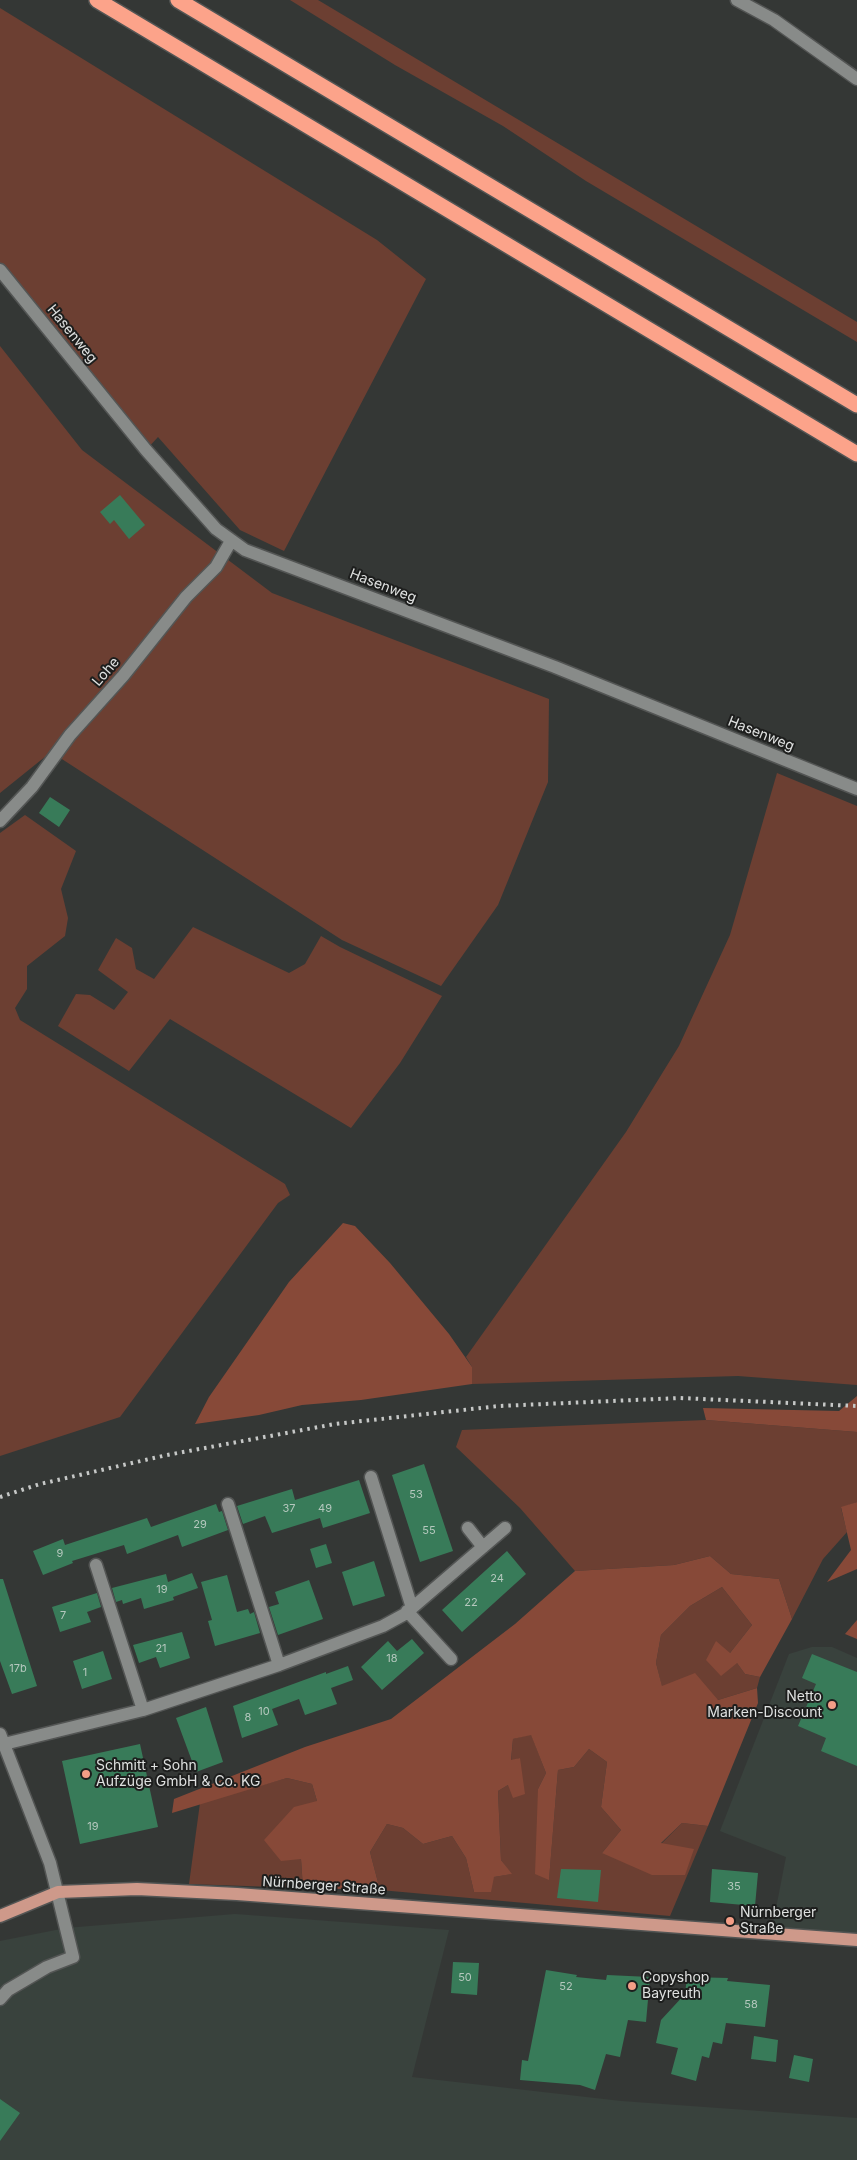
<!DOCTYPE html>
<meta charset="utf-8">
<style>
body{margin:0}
canvas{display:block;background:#343735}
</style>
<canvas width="857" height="2160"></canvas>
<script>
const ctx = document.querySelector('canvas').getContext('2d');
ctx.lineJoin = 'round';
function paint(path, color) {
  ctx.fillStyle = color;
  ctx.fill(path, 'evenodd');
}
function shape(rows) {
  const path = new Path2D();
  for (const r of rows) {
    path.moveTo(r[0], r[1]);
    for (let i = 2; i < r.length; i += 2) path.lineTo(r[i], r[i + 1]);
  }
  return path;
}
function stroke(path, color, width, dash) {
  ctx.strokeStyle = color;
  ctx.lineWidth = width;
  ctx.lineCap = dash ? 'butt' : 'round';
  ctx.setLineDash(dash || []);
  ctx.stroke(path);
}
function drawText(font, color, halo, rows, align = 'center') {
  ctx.font = font + ' Inter,sans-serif';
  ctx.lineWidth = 4;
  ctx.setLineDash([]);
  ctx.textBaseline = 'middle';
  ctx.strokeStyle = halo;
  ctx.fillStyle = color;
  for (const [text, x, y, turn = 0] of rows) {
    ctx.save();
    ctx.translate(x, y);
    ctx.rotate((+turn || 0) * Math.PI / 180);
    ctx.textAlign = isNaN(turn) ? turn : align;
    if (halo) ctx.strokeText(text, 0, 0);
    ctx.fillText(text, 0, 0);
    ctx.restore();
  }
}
paint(shape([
 [812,1647,832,1647,857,1658,857,1935,772,1929,786,1857,720,1831,789,1654],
 [235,1914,449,1930,412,2077,621,2101,857,2118,857,2160,0,2160,0,1941,66,1928]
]), '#39423d');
paint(shape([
 [290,0,318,0,857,322,857,342,586,181,503,126,395,65],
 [0,8,377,240,426,279,284,551,240,530,158,437,146,450,0,270],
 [0,346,82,450,272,593,549,699,548,782,498,905,441,986,342,940,51,752,0,793],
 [777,773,857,806,857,1385,738,1376,472,1384,472,1367,466,1357,626,1132,679,1046,730,935],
 [25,815,76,851,61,889,68,918,65,936,27,966,27,989,15,1008,20,1020,285,1184,290,1195,278,1203,120,1417,0,1456,0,833],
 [193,927,289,973,305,964,321,936,340,947,442,996,400,1063,351,1128,170,1019,129,1071,58,1026,76,994,90,995,114,1010,128,992,98,970,116,938,132,948,136,969,154,979],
 [706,1420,857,1432,857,1502,841,1508,847,1532,823,1559,792,1619,779,1579,731,1574,710,1556,674,1565,575,1571,520,1508,456,1447,462,1430],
 [722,1587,752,1625,730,1653,745,1674,760,1677,757,1688,718,1700,662,1687,656,1663,661,1635,690,1606],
 [531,1734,546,1773,538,1789,549,1879,558,1770,574,1767,589,1749,607,1762,601,1807,621,1830,602,1853,661,1844,682,1823,708,1826,670,1916,380,1890,370,1852,387,1824,403,1828,423,1844,452,1836,466,1858,474,1892,494,1877,511,1874,501,1860,498,1791,508,1785,520,1758,511,1761,513,1739],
 [287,1778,312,1784,317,1801,301,1859,303,1888,189,1884,200,1803]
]), '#6c3f32');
paint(shape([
 [343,1223,355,1226,390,1263,449,1334,472,1367,472,1384,361,1400,302,1405,259,1415,195,1424,209,1397,289,1282],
 [857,1396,857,1432,706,1420,703,1408,839,1411],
 [857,1502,857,1569,827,1582,851,1550,841,1507],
 [710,1556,731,1574,779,1579,792,1619,760,1677,745,1674,737,1663,721,1676,706,1660,716,1641,730,1653,752,1625,722,1587,690,1606,661,1635,656,1663,662,1686,695,1673,718,1700,757,1688,758,1703,708,1826,682,1823,661,1843,694,1849,685,1875,652,1875,602,1853,621,1830,601,1807,607,1762,589,1749,574,1767,558,1770,549,1880,535,1874,538,1789,546,1773,531,1735,513,1739,511,1760,520,1758,525,1794,513,1798,508,1785,498,1791,501,1860,512,1874,494,1877,491,1892,474,1892,466,1858,452,1836,423,1844,403,1828,387,1824,370,1852,380,1890,303,1888,301,1859,281,1861,264,1840,294,1807,317,1801,312,1784,287,1778,172,1813,174,1799,305,1747,391,1719,515,1624,575,1571,674,1565],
 [857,1620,857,1639,845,1634]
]), '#874938');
paint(shape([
 [120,495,145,525,129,539,114,520,110,524,100,512],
 [50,797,70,810,59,827,39,813],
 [424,1464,453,1551,420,1562,392,1475],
 [359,1480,370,1513,323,1528,320,1518,272,1533,265,1516,243,1524,237,1506,292,1489,295,1500],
 [216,1504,219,1512,222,1511,228,1530,182,1547,178,1535,127,1554,124,1545,72,1561,73,1563,43,1575,33,1551,63,1539,65,1545,147,1518,151,1527],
 [326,1544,332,1563,316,1568,310,1549],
 [507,1551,526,1574,462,1632,442,1610],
 [374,1561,385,1596,353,1606,342,1572],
 [192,1573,198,1588,173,1597,174,1600,144,1609,141,1598,123,1604,122,1600,116,1602,112,1588,166,1574,168,1582],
 [227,1575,237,1612,248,1609,250,1614,254,1612,260,1633,215,1646,208,1621,212,1620,201,1582],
 [0,1579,3,1579,37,1686,12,1694,0,1661],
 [309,1580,323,1619,278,1635,269,1607,279,1604,275,1592],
 [97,1593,101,1607,87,1612,91,1622,60,1632,52,1607],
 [182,1632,190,1658,160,1668,156,1657,139,1663,133,1645],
 [412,1639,424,1653,382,1690,361,1667,388,1641,397,1651],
 [103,1651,112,1679,82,1689,73,1661],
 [812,1654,857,1672,857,1766,821,1751,826,1738,798,1726,816,1684,802,1678],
 [348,1666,353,1680,331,1688,337,1704,305,1715,299,1699,272,1709,278,1725,242,1738,233,1706,326,1672,326,1674],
 [206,1707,223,1762,196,1772,176,1718],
 [140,1744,158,1827,80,1844,62,1761],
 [561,1869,601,1870,598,1902,557,1898],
 [712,1869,758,1873,755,1906,710,1902],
 [453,1962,479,1963,477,1995,451,1993],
 [546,1970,577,1975,576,1977,606,1980,607,1975,650,1977,646,2022,628,2020,620,2057,606,2054,595,2090,580,2085,520,2080,522,2060,528,2061],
 [687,1977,728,1978,727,1981,770,1985,765,2027,726,2023,722,2044,713,2042,709,2058,702,2056,696,2081,671,2074,678,2048,656,2043,661,2020,685,1994],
 [754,2036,778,2040,776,2062,751,2059],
 [794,2055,813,2059,809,2082,789,2078],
 [0,2099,20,2113,0,2141]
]), '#387b59');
const minor = shape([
 [737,0,774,20,857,79],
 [0,270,146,450,216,529,245,550,555,667,857,789],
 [0,821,32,787,70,735,123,676,186,597,216,567,231,541],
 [371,1477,412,1608],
 [228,1504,279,1665],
 [468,1528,483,1547],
 [96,1565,143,1710],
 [407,1611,451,1659],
 [0,1734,50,1863,73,1957,47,1967,8,1990,0,1999],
 [4,1744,143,1710,279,1665,383,1626,405,1614,505,1528]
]);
const major = shape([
 [0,1916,58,1892,137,1889,237,1894,857,1940]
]);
const highway = shape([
 [97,0,857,454],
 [178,0,857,405]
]);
stroke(minor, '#535554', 15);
stroke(major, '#535554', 15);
stroke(highway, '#535554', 18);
stroke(minor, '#888b89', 12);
stroke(major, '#ce998a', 12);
stroke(highway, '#fca38a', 15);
stroke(shape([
 [0,1497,40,1484,167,1455,335,1424,499,1406,680,1398,857,1406]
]), '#c6c8c7', 4, [2.5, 5]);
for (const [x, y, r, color] of [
 [832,1705,5,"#f49e87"],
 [86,1774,5,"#f49e87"],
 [730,1921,5,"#f49e87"],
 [632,1986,5,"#f49e87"]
]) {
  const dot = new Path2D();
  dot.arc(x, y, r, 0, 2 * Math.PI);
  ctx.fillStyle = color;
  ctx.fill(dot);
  stroke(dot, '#1d1e1d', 2);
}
drawText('11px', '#b5c8be', null, [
 ["53",416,1495],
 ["37",289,1509],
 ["49",325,1509],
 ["29",200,1525],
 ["55",429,1531],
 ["9",60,1554],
 ["24",497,1579],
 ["19",162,1590],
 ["22",471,1603],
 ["7",63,1616],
 ["21",161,1649],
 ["18",392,1659],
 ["17b",18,1669],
 ["1",85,1673],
 ["10",264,1712],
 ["8",248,1718],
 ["19",93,1827],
 ["35",734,1887],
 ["50",465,1978],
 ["52",566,1987],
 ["58",751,2005]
]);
drawText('14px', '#dfe1e0', '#1d1e1d', [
 ["Hasenweg",72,334,51],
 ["Hasenweg",383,586,21],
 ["Lohe",106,672,-49],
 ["Hasenweg",761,734,22],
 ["Nürnberger Straße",324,1886,4]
]);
drawText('14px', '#dfe1e0', '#1d1e1d', [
 ["Netto",822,1697,"right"],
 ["Marken-Discount",822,1713,"right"],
 ["Schmitt + Sohn",96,1766],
 ["Aufzüge GmbH & Co. KG",96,1782],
 ["Nürnberger",740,1913],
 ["Straße",740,1929],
 ["Copyshop",642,1978],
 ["Bayreuth",642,1994]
], 'left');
</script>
